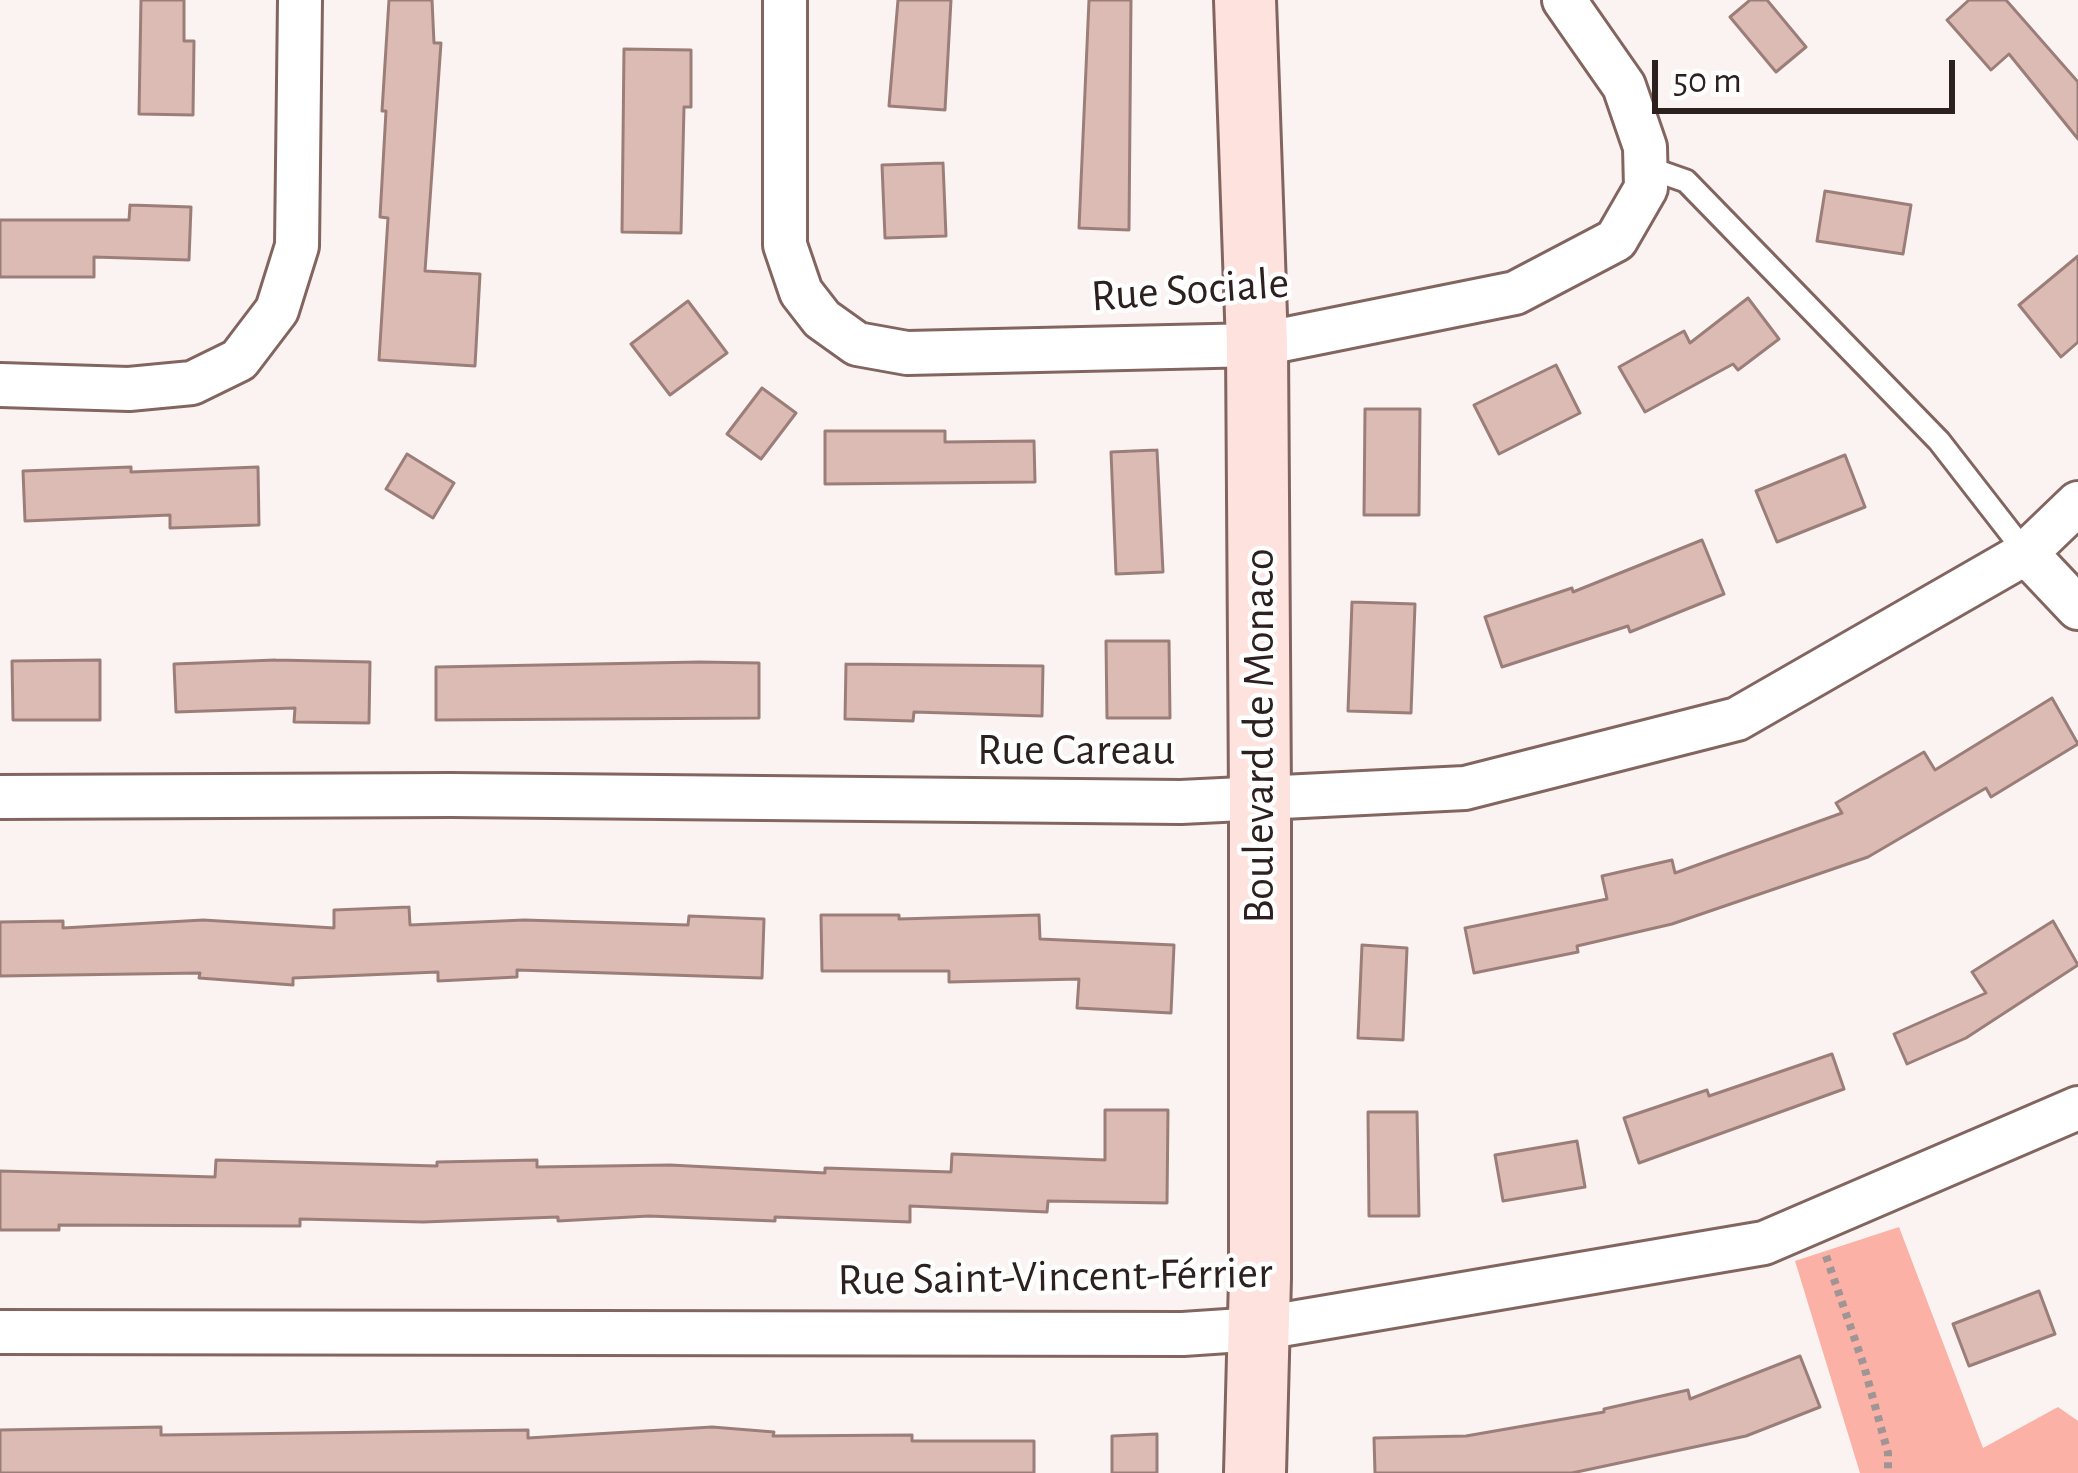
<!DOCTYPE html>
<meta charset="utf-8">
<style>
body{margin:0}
#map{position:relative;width:2078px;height:1473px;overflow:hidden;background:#faf3f2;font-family:"Alegreya Sans",sans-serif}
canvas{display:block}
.scale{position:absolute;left:1652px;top:60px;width:303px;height:54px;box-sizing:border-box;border:6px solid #2d211f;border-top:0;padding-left:15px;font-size:36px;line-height:42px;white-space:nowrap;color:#2d211f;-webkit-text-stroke:9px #fff;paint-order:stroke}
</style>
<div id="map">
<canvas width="2078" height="1473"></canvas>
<div class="scale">50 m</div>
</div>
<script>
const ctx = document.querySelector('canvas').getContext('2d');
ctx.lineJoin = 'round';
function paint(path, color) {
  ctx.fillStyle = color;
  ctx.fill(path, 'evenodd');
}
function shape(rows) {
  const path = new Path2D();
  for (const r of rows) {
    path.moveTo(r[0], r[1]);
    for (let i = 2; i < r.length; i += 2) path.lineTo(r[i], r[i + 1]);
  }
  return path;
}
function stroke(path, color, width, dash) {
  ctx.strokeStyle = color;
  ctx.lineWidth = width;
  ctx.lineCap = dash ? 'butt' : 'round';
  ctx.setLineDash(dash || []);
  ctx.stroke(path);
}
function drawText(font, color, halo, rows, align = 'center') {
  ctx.font = font + ' "Alegreya Sans",sans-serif';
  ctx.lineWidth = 9;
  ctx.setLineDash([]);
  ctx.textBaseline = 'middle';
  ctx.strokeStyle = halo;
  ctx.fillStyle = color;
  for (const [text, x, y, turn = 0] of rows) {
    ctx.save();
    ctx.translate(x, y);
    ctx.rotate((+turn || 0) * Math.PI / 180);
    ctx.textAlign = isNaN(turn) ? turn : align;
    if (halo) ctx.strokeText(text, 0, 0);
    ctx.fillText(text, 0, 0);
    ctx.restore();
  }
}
paint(shape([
 [1899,1227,1983,1448,2058,1407,2078,1421,2078,1473,1860,1473,1795,1261]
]), '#fbb1a5');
const building = shape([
 [141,0,184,0,184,41,194,41,193,115,139,114,141,0],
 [389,0,432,0,434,43,441,43,425,271,480,274,475,366,379,360,388,218,380,217,386,111,382,111,389,0],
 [898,0,951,0,945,110,889,106,898,0],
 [1089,0,1131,0,1129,230,1079,228,1089,0],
 [1750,0,1767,0,1806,47,1776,72,1730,17,1750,0],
 [1969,0,2006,0,2078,82,2078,139,2009,54,1991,70,1947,20,1969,0],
 [624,49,691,50,691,107,684,107,681,233,622,232,624,49],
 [943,163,946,236,885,238,882,165,943,163],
 [1825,191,1911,205,1903,254,1817,241,1825,191],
 [130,205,191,207,189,260,94,257,94,277,0,277,0,220,129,220,130,205],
 [2078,256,2078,342,2061,357,2019,305,2078,256],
 [1748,298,1779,339,1738,370,1733,364,1645,412,1619,367,1684,331,1690,343,1748,298],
 [688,301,727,353,670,395,631,344,688,301],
 [1556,365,1580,413,1499,454,1474,405,1556,365],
 [762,388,796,413,761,459,727,434,762,388],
 [1365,409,1420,409,1419,515,1364,515,1365,409],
 [825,431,945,431,945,442,1034,441,1035,482,825,484,825,431],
 [1157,450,1163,572,1116,574,1111,452,1157,450],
 [407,454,454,483,433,518,386,489,407,454],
 [1845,455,1865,507,1777,542,1756,491,1845,455],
 [131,467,131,472,258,467,259,525,170,528,170,515,25,521,23,471,131,467],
 [1702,540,1724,594,1630,632,1628,626,1502,667,1485,617,1572,588,1573,592,1702,540],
 [1352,602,1415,604,1411,713,1348,711,1352,602],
 [1106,641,1169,641,1170,718,1107,718,1106,641],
 [100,660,100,720,13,720,12,661,100,660],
 [275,660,370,662,369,723,294,722,295,708,176,712,174,664,275,660],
 [700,662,759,663,759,718,436,720,436,667,700,662],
 [846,664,1043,666,1042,716,914,712,913,721,845,719,846,664],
 [2052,698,2078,744,1991,797,1986,788,1868,857,1672,924,1577,946,1578,952,1474,973,1465,928,1607,899,1602,876,1672,860,1675,873,1842,813,1836,803,1924,752,1935,770,2052,698],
 [409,907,410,925,524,920,688,925,689,916,764,919,762,978,517,970,517,977,438,981,438,972,293,978,293,985,199,978,200,973,0,976,0,922,63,921,63,928,203,920,334,928,334,910,409,907],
 [821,915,899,915,899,919,1039,915,1040,939,1174,945,1171,1013,1077,1008,1079,979,949,982,949,971,822,971,821,915],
 [2053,921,2078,965,1966,1038,1907,1064,1894,1034,1986,993,1972,972,2053,921],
 [1362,945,1407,948,1403,1040,1358,1038,1362,945],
 [1832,1054,1844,1089,1639,1163,1624,1118,1707,1090,1709,1096,1832,1054],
 [1105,1110,1168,1110,1167,1203,1048,1201,1047,1212,910,1206,910,1222,775,1217,775,1221,649,1216,558,1221,558,1217,423,1222,300,1219,300,1226,59,1225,59,1230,0,1230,0,1171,215,1177,216,1160,437,1166,437,1162,537,1160,537,1167,670,1165,825,1173,825,1168,951,1172,952,1154,1105,1160,1105,1110],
 [1368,1112,1417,1112,1419,1216,1369,1216,1368,1112],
 [1577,1141,1585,1187,1503,1201,1495,1155,1577,1141],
 [2039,1291,2055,1334,1969,1366,1953,1324,2039,1291],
 [1800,1356,1820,1407,1746,1436,1572,1473,1375,1473,1374,1438,1466,1436,1604,1412,1604,1409,1688,1390,1690,1399,1800,1356],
 [161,1427,161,1435,528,1430,528,1438,712,1427,774,1432,773,1436,912,1435,912,1441,1034,1441,1034,1473,0,1473,0,1430,161,1427],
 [1157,1434,1157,1473,1112,1473,1112,1436,1157,1434]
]);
paint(building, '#dcbbb5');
stroke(building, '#9c7e79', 3);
const lane = shape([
 [1646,167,1686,181,1939,441,2026,553]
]);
const street = shape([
 [785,0,785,245,801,292,822,319,857,344,907,353,1257,345,1515,293,1616,240,1646,188,1645,147,1624,86,1564,0],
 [0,385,129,389,192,383,239,360,277,310,297,246,300,0],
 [2026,553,2078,608],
 [0,797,451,795,1181,802,1465,788,1737,719,2026,553,2078,503],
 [0,1332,1183,1334,1257,1329,1764,1243,2078,1108]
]);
const secondary = shape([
 [1245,0,1257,345,1260,797,1260,1278,1255,1473]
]);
stroke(lane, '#836560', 27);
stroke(street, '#836560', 48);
stroke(secondary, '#836560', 66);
stroke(shape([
 [1826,1256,1864,1366,1888,1453,1888,1473]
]), '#9e9594', 8, [6, 6]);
stroke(lane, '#fff', 21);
stroke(street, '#fff', 42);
stroke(secondary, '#fde2de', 60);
drawText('45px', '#2d211f', '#fff', [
 ["Rue Sociale",1190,290,-4],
 ["Boulevard de Monaco",1259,736,-90],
 ["Rue Careau",1076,750],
 ["Rue Saint-Vincent-Férrier",1055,1277,-1]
]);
</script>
